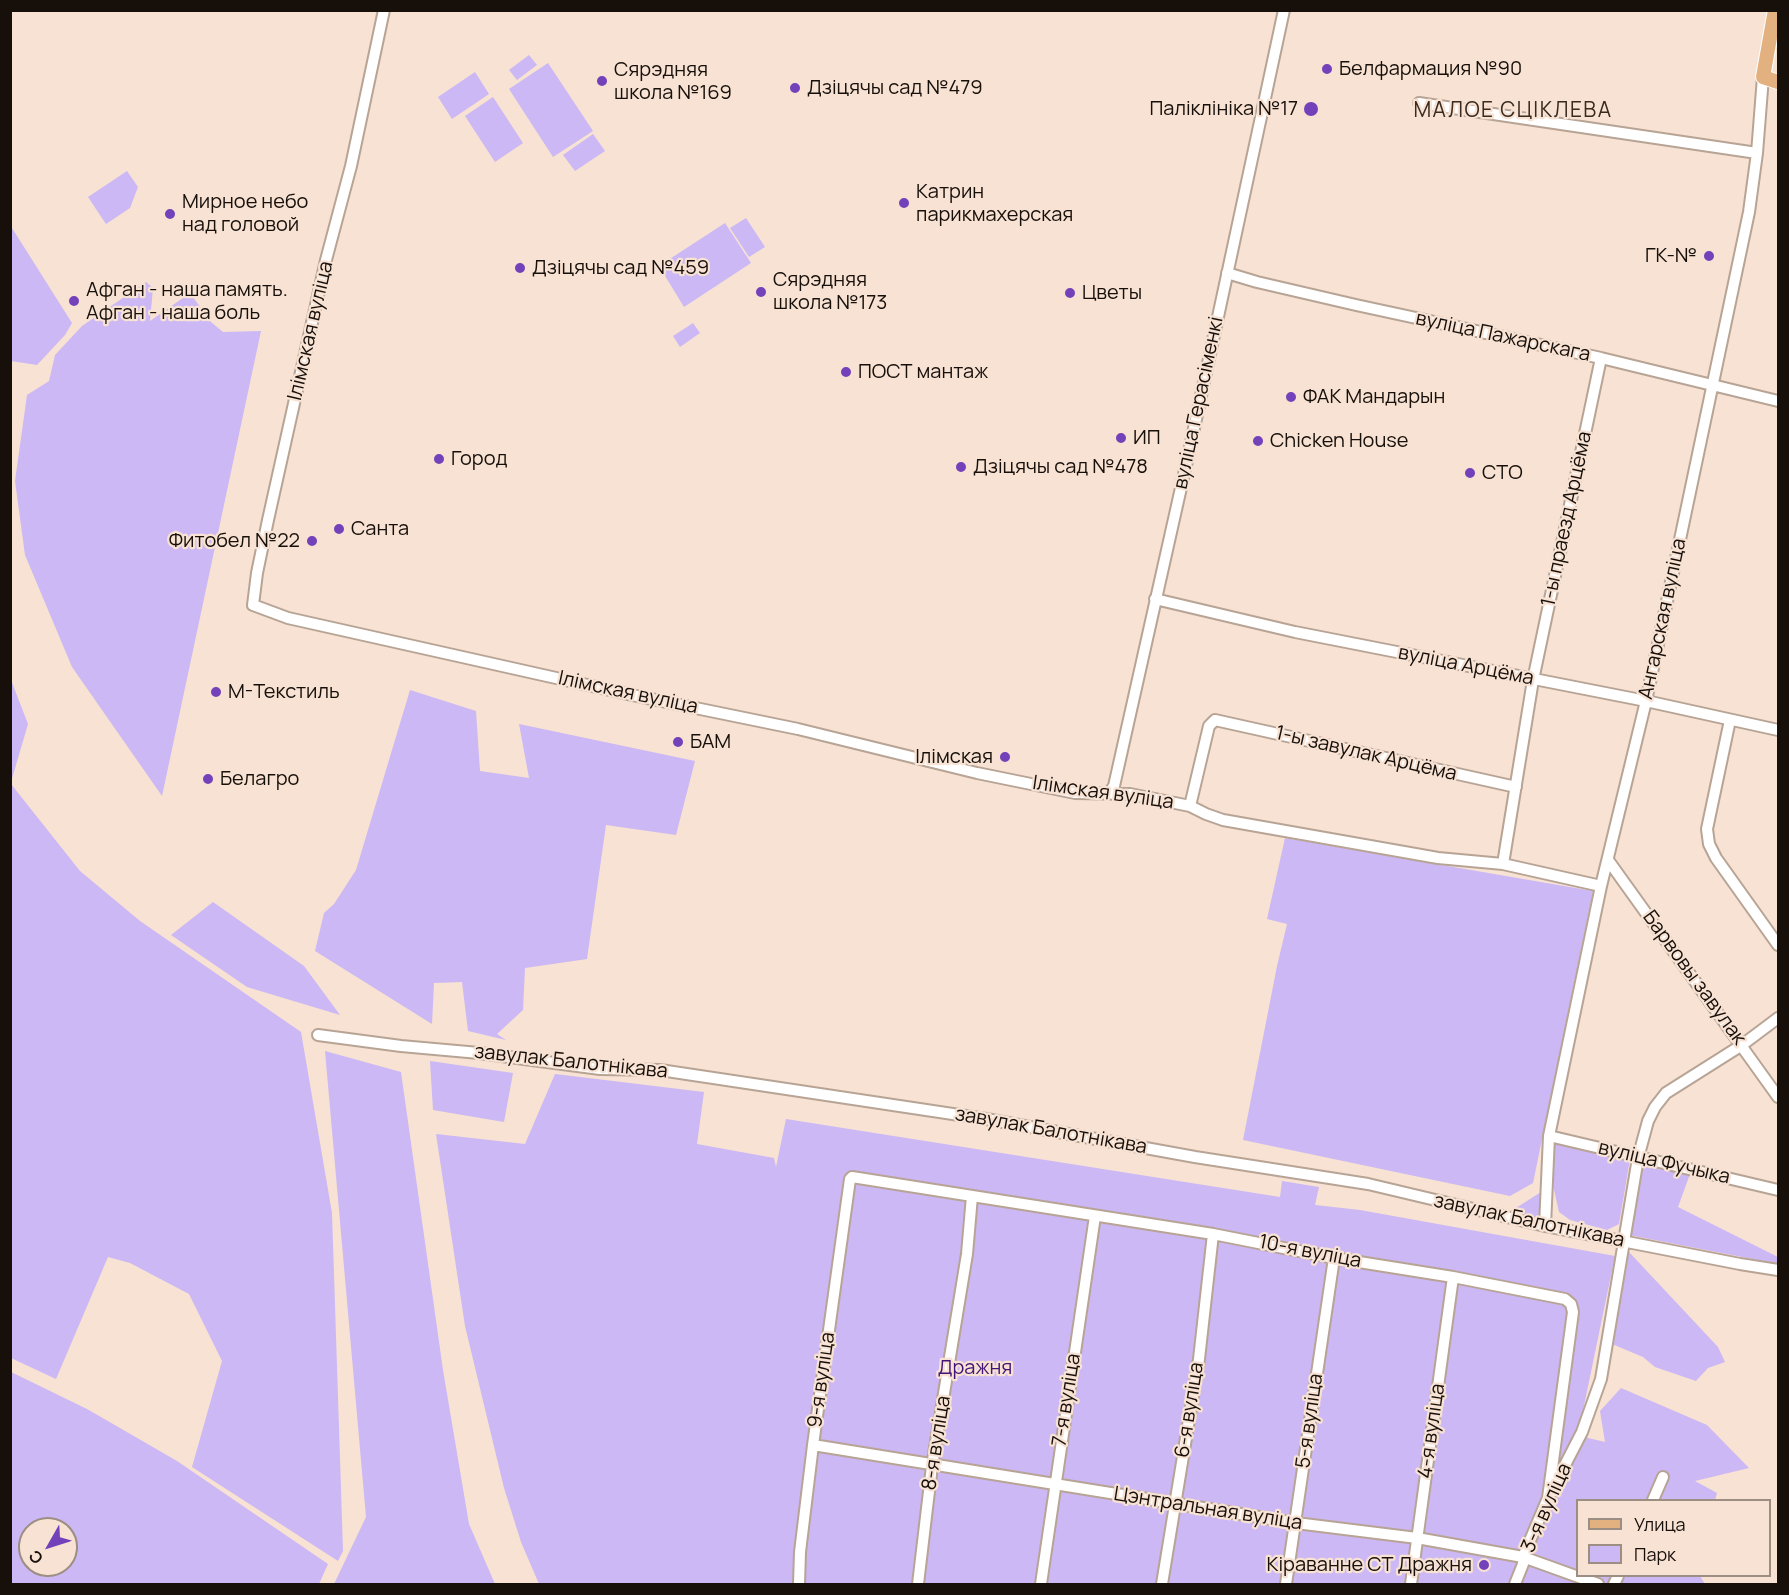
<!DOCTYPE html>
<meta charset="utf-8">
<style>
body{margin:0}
#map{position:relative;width:1789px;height:1595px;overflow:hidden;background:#f7e2d3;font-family:Manrope,sans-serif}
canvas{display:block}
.frame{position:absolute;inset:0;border:12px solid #160f0a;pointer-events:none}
.legend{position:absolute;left:1576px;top:1499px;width:195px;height:78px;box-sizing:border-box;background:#f7e2d3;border:2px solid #9d8e83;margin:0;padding:8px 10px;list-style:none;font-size:18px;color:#160f0a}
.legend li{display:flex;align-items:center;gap:12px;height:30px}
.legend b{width:30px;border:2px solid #9d8e83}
.north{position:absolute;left:18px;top:1517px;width:60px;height:60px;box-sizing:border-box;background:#f7e2d3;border:2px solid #9d8e83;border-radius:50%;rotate:231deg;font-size:16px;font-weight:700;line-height:24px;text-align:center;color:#160f0a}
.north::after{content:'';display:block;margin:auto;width:21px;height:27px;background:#7341b9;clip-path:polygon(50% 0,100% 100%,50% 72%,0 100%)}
</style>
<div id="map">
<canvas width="1789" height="1595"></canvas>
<div class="frame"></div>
<ul class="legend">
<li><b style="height:8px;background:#e3b180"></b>Улица</li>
<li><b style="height:16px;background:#cbb8f4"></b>Парк</li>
</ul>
<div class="north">С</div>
</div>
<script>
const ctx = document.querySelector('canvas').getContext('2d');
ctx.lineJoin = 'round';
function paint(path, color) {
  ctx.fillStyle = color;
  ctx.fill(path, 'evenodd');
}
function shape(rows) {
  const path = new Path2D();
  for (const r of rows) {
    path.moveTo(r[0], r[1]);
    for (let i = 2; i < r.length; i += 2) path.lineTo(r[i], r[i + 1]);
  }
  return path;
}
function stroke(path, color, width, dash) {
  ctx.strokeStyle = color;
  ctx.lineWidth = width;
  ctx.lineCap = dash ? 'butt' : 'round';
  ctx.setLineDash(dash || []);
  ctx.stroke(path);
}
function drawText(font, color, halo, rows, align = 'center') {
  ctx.font = font + ' Manrope,sans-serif';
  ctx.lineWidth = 4.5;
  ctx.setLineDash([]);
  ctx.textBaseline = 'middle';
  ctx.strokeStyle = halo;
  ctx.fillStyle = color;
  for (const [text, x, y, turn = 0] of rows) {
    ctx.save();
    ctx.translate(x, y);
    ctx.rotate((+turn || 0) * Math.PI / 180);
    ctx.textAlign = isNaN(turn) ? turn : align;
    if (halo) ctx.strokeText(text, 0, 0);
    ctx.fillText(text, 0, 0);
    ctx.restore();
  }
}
paint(shape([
 [529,55,537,65,517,80,509,70],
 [548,63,593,131,553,157,509,89],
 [475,72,489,94,452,119,438,97],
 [493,97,523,143,495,162,465,116],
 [593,134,605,151,575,171,563,155],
 [127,171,138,187,130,208,106,224,88,197],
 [746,218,765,247,749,257,730,228],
 [725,223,751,263,684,307,659,266],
 [12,228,72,323,65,335,37,365,11,361],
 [146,282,153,288,150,321,190,293,211,322,223,332,261,331,162,796,72,667,25,555,15,481,27,395,49,381,55,355,82,326],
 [693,323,700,333,680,347,673,336],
 [11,680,28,724,11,782,10,680],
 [410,690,476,711,480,771,529,778,519,724,695,761,676,835,606,825,587,959,525,968,523,1010,497,1034,506,1040,468,1031,462,982,434,983,432,1024,315,951,324,913,334,904,356,870],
 [11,784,80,871,140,921,301,1032,332,1213,343,1551,338,1561,192,1467,222,1361,189,1294,130,1263,108,1257,56,1379,11,1358],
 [1285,838,1593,891,1533,1183,1510,1196,1243,1140,1277,966,1287,924,1267,919],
 [213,902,304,966,340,1015,247,987,171,935],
 [325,1051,401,1072,443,1370,469,1524,495,1584,334,1584,366,1517],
 [430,1061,513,1073,504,1122,433,1110],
 [555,1074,704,1092,697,1144,774,1158,776,1167,786,1119,1280,1197,1282,1181,1319,1187,1315,1205,1360,1210,1615,1256,1580,1425,1585,1435,1588,1438,1605,1442,1600,1411,1621,1388,1707,1425,1749,1468,1695,1481,1717,1493,1715,1500,1578,1500,1578,1576,1700,1576,1705,1584,539,1584,521,1542,504,1488,465,1326,436,1134,525,1144],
 [1554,1143,1630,1159,1619,1224,1607,1230,1570,1220,1559,1212,1553,1185],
 [1639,1163,1690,1174,1678,1207,1778,1257,1778,1264,1629,1235],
 [1541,1192,1540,1216,1538,1218,1508,1213],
 [1629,1252,1718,1347,1725,1362,1708,1368,1696,1381,1655,1367,1643,1357,1612,1344],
 [11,1372,87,1409,177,1461,328,1564,319,1584,11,1584],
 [30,1529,66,1529,66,1565,30,1565]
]), '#cbb8f4');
const minor = shape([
 [384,10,351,166,326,260,268,520,257,573,253,605,288,618,632,695,798,729,977,773,1075,793,1130,794,1190,806,1206,814,1223,820,1438,858,1503,864,1601,886],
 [1419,103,1757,153],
 [1227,273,1257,282,1356,305,1601,358,1778,401],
 [1155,599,1295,632,1646,701,1778,730],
 [1730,720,1707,829,1709,844,1716,858,1778,945],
 [1109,793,1114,786,1187,461,1284,10],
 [1190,806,1209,726,1215,720,1516,787],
 [1608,860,1778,1097],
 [1503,864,1533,680,1601,358],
 [318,1035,401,1046,479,1053,600,1069,660,1070,986,1119,1195,1157,1368,1184,1545,1226,1740,1264,1778,1270],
 [1549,1136,1778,1190],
 [1545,1226,1549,1136,1601,886,1646,701,1749,212,1757,153,1763,77],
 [813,1445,1296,1523,1417,1538,1523,1557,1598,1584],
 [1653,1500,1663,1477],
 [799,1584,800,1552,813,1445,850,1179,852,1177,1213,1234,1334,1258,1453,1277,1565,1299,1571,1304,1573,1312,1548,1498],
 [918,1584,932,1466,967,1254,972,1196],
 [1041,1584,1095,1216],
 [1162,1584,1199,1359,1213,1234],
 [1286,1584,1334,1258],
 [1411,1584,1453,1277],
 [1515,1584,1523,1564,1523,1557,1548,1498,1582,1432,1601,1379,1638,1158,1648,1121,1655,1107,1666,1093,1742,1045,1778,1018],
 [1614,1584,1618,1576]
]);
const major = shape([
 [1775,10,1763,77,1778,82]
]);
stroke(minor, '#b8a495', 14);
stroke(major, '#fff', 16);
stroke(minor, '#fff', 10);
stroke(major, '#e3b180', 14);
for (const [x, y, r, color] of [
 [1327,69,6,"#7341b9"],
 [602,81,6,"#7341b9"],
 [795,88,6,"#7341b9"],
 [1311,109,8,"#7341b9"],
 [904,203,6,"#7341b9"],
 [170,214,6,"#7341b9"],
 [1709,256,6,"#7341b9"],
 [520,268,6,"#7341b9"],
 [761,292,6,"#7341b9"],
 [1070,293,6,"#7341b9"],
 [74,301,6,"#7341b9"],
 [846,372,6,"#7341b9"],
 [1291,397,6,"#7341b9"],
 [1121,438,6,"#7341b9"],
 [1258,441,6,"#7341b9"],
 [439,459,6,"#7341b9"],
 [961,467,6,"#7341b9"],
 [1470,473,6,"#7341b9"],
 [339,529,6,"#7341b9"],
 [312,541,6,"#7341b9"],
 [216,692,6,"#7341b9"],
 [678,742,6,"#7341b9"],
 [1005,757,6,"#7341b9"],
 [208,779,6,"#7341b9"],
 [1484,1565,6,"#7341b9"]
]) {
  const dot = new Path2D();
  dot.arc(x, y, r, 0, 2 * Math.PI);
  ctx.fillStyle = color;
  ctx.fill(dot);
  stroke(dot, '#f7e2d3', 2);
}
drawText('20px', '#160f0a', '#f7e2d3', [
 ["Белфармация №90",1339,69],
 ["Сярэдняя",614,70],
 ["школа №169",614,93],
 ["Дзіцячы сад №479",807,88],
 ["Паліклініка №17",1298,109,"right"],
 ["Катрин",916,192],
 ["парикмахерская",916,215],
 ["Мирное небо",182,202],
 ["над головой",182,225],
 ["ГК-№",1697,256,"right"],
 ["Дзіцячы сад №459",532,268],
 ["Сярэдняя",773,280],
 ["школа №173",773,303],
 ["Афган - наша память.",86,290],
 ["Афган - наша боль",86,313],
 ["Цветы",1082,293],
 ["ПОСТ мантаж",858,372],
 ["ФАК Мандарын",1303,397],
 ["ИП",1133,438],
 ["Chicken House",1270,441],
 ["Город",451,459],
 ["Дзіцячы сад №478",973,467],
 ["СТО",1482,473],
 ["Санта",351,529],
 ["Фитобел №22",300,541,"right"],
 ["М-Текстиль",228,692],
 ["БАМ",690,742],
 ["Ілімская",993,757,"right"],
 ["Белагро",220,779],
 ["Кіраванне СТ Дражня",1472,1565,"right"]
], 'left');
drawText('20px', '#160f0a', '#f7e2d3', [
 ["Ілімская вуліца",311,331,-77],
 ["вуліца Пажарскага",1503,337,12],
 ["вуліца Герасіменкі",1199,403,-78],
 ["1-ы праезд Арцёма",1567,519,-78],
 ["Ангарская вуліца",1663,619,-78],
 ["вуліца Арцёма",1466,666,11],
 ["Ілімская вуліца",628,693,12],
 ["1-ы завулак Арцёма",1366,754,13],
 ["Ілімская вуліца",1103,793,8],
 ["Барвовы завулак",1694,978,54],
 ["завулак Балотнікава",571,1062,6],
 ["завулак Балотнікава",1051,1131,10],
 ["вуліца Фучыка",1664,1163,13],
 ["завулак Балотнікава",1529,1221,12],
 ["10-я вуліца",1310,1252,11],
 ["9-я вуліца",822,1380,-82],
 ["7-я вуліца",1067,1400,-81],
 ["6-я вуліца",1190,1410,-81],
 ["5-я вуліца",1310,1421,-82],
 ["4-я вуліца",1432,1431,-82],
 ["8-я вуліца",937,1443,-81],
 ["3-я вуліца",1547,1508,-66],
 ["Цэнтральная вуліца",1208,1509,9]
]);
drawText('20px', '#431477', '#f7e2d3', [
 ["Дражня",975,1368]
]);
ctx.letterSpacing = '1.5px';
drawText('21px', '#3b2b1f', '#f7e2d3', [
 ["МАЛОЕ СЦІКЛЕВА",1513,111]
]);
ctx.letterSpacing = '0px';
</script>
